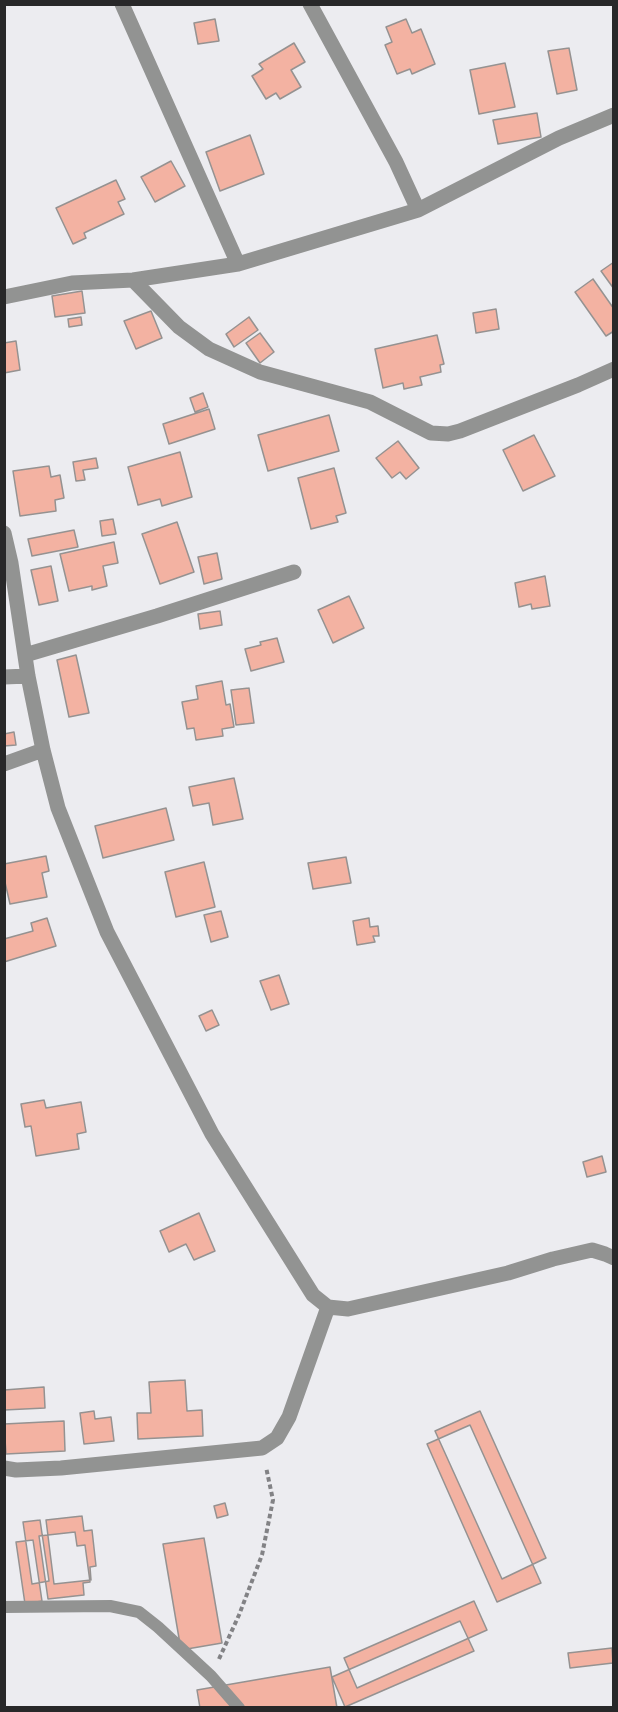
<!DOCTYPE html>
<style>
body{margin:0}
#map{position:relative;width:618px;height:1712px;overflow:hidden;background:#ececf0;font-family:Overpass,sans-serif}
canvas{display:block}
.frame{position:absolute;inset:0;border:6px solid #282829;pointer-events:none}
</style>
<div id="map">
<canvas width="618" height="1712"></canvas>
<div class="frame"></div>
</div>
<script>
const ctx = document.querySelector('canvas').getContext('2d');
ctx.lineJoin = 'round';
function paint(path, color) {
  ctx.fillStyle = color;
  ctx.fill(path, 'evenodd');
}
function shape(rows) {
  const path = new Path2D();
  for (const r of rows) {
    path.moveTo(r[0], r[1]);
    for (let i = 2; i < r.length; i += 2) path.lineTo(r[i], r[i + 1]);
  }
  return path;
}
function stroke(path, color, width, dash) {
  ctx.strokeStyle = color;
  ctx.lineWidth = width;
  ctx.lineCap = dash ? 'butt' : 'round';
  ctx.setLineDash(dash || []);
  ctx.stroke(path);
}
const building = shape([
 [215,19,219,41,198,44,194,23,215,19],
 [406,19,412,33,421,29,435,64,412,74,410,69,397,74,385,45,392,42,386,27,406,19],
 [294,43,305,62,291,70,301,87,280,99,276,93,266,99,252,76,263,69,259,64,294,43],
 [569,48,577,90,557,94,548,51,569,48],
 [505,63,515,107,479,114,470,70,505,63],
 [537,113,541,137,498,144,493,120,537,113],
 [250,135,264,174,220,191,206,152,250,135],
 [171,161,185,186,155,202,141,177,171,161],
 [116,180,125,199,118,202,124,214,84,233,86,238,73,244,56,208,116,180],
 [614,262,614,289,601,271,614,262],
 [593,279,614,309,614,331,606,336,575,292,593,279],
 [82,291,85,313,55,317,52,296,82,291],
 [496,309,499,329,476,333,473,313,496,309],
 [151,311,162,338,136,349,124,321,151,311],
 [81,317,82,325,69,327,68,319,81,317],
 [249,317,258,330,234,347,226,334,249,317],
 [260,333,274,352,260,363,246,343,260,333],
 [437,335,444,364,440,365,441,372,420,377,422,385,404,389,403,383,383,388,375,349,437,335],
 [16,341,20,370,4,373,4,343,16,341],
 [203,393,208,407,195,412,190,398,203,393],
 [209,409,215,429,169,444,163,424,209,409],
 [329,415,339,451,268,471,258,435,329,415],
 [534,435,555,476,523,491,503,450,534,435],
 [398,441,419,468,406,479,400,472,392,478,376,458,398,441],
 [180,452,192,497,162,506,160,499,138,505,128,467,180,452],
 [96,458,98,468,83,470,85,480,76,481,73,462,96,458],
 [49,466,51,477,60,475,64,498,55,500,56,511,20,516,13,471,49,466],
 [334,468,346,513,336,516,338,522,311,529,298,478,334,468],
 [113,519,116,534,102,536,100,521,113,519],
 [177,522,194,572,160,584,142,534,177,522],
 [74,530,78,547,32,556,28,539,74,530],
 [114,542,118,563,103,566,107,586,92,590,92,586,69,591,60,554,114,542],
 [217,553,222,579,204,584,198,557,217,553],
 [51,566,58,601,39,605,31,570,51,566],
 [545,576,550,606,532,609,531,604,519,607,515,583,545,576],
 [349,596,364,628,333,643,318,610,349,596],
 [220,611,222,625,200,629,198,614,220,611],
 [277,638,284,662,251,671,245,649,261,645,260,642,277,638],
 [76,655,89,713,69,717,57,660,76,655],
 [222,681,226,705,230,704,234,727,222,729,223,736,196,740,194,728,187,729,182,702,198,699,196,686,222,681],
 [249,688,254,723,236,725,231,690,249,688],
 [14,732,16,745,4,746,4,734,14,732],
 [234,778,243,819,213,825,209,803,193,806,189,787,234,778],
 [166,808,174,840,103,858,95,826,166,808],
 [46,856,49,871,42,873,47,897,10,904,4,878,4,864,46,856],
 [346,857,351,883,313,889,308,863,346,857],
 [204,862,215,907,176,917,165,872,204,862],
 [221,911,228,937,211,942,204,915,221,911],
 [47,918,56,946,4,962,4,939,33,931,31,923,47,918],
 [369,918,370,927,378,926,379,936,373,936,375,942,357,945,353,921,369,918],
 [279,975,289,1004,271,1010,260,981,279,975],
 [212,1010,219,1025,206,1031,199,1016,212,1010],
 [44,1100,46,1108,81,1102,86,1132,77,1134,79,1149,36,1156,31,1126,25,1127,21,1104,44,1100],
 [602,1156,606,1172,587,1177,583,1162,602,1156],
 [199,1213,215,1251,194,1260,186,1244,169,1252,160,1231,199,1213],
 [185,1380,187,1411,202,1410,203,1436,138,1439,137,1413,151,1413,149,1382,185,1380],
 [44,1387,45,1408,4,1410,4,1390,44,1387],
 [94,1411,95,1419,111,1417,114,1441,84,1444,80,1413,94,1411],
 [480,1411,546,1558,502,1579,435,1431,480,1411],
 [64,1421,65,1451,6,1454,4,1424,64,1421],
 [470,1425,541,1583,497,1602,427,1444,470,1425],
 [225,1503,228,1515,217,1518,214,1506,225,1503],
 [82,1516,84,1531,92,1530,96,1566,90,1567,91,1580,54,1584,46,1520,82,1516],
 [40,1520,49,1581,32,1584,23,1522,40,1520],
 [75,1532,77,1546,85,1545,90,1582,83,1583,84,1595,48,1599,39,1536,75,1532],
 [204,1538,222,1643,181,1650,163,1544,204,1538],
 [33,1540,42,1601,25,1604,16,1542,33,1540],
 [474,1601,487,1630,357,1688,344,1658,474,1601],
 [460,1621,474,1651,345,1707,332,1677,460,1621],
 [612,1648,613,1663,570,1668,568,1653,612,1648],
 [330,1667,337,1708,200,1708,197,1690,330,1667]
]);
paint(building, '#f3b2a2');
stroke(building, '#959291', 1.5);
stroke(shape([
 [219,1659,239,1615,262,1555,273,1500,266,1467]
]), '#828285', 4, [4.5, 3]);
stroke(shape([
 [4,1607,110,1606,139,1612,158,1627,211,1676,239,1708]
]), '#929392', 12);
stroke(shape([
 [122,4,238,264],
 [310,4,396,162,418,210],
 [133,280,179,327,209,349,260,372,370,402,431,433,448,434,460,431,578,385,614,369],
 [4,297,72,283,133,280,238,264,418,210,559,138,614,115],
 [4,533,11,563,28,676,43,750,58,808,107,932,212,1134,313,1295,328,1307,348,1309,508,1273,553,1259,592,1250,605,1254,614,1258],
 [25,655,157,616,294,572],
 [4,677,28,676],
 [4,764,43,750],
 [4,1468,16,1470,61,1468,262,1448,277,1438,289,1417,328,1307]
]), '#929392', 15);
</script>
